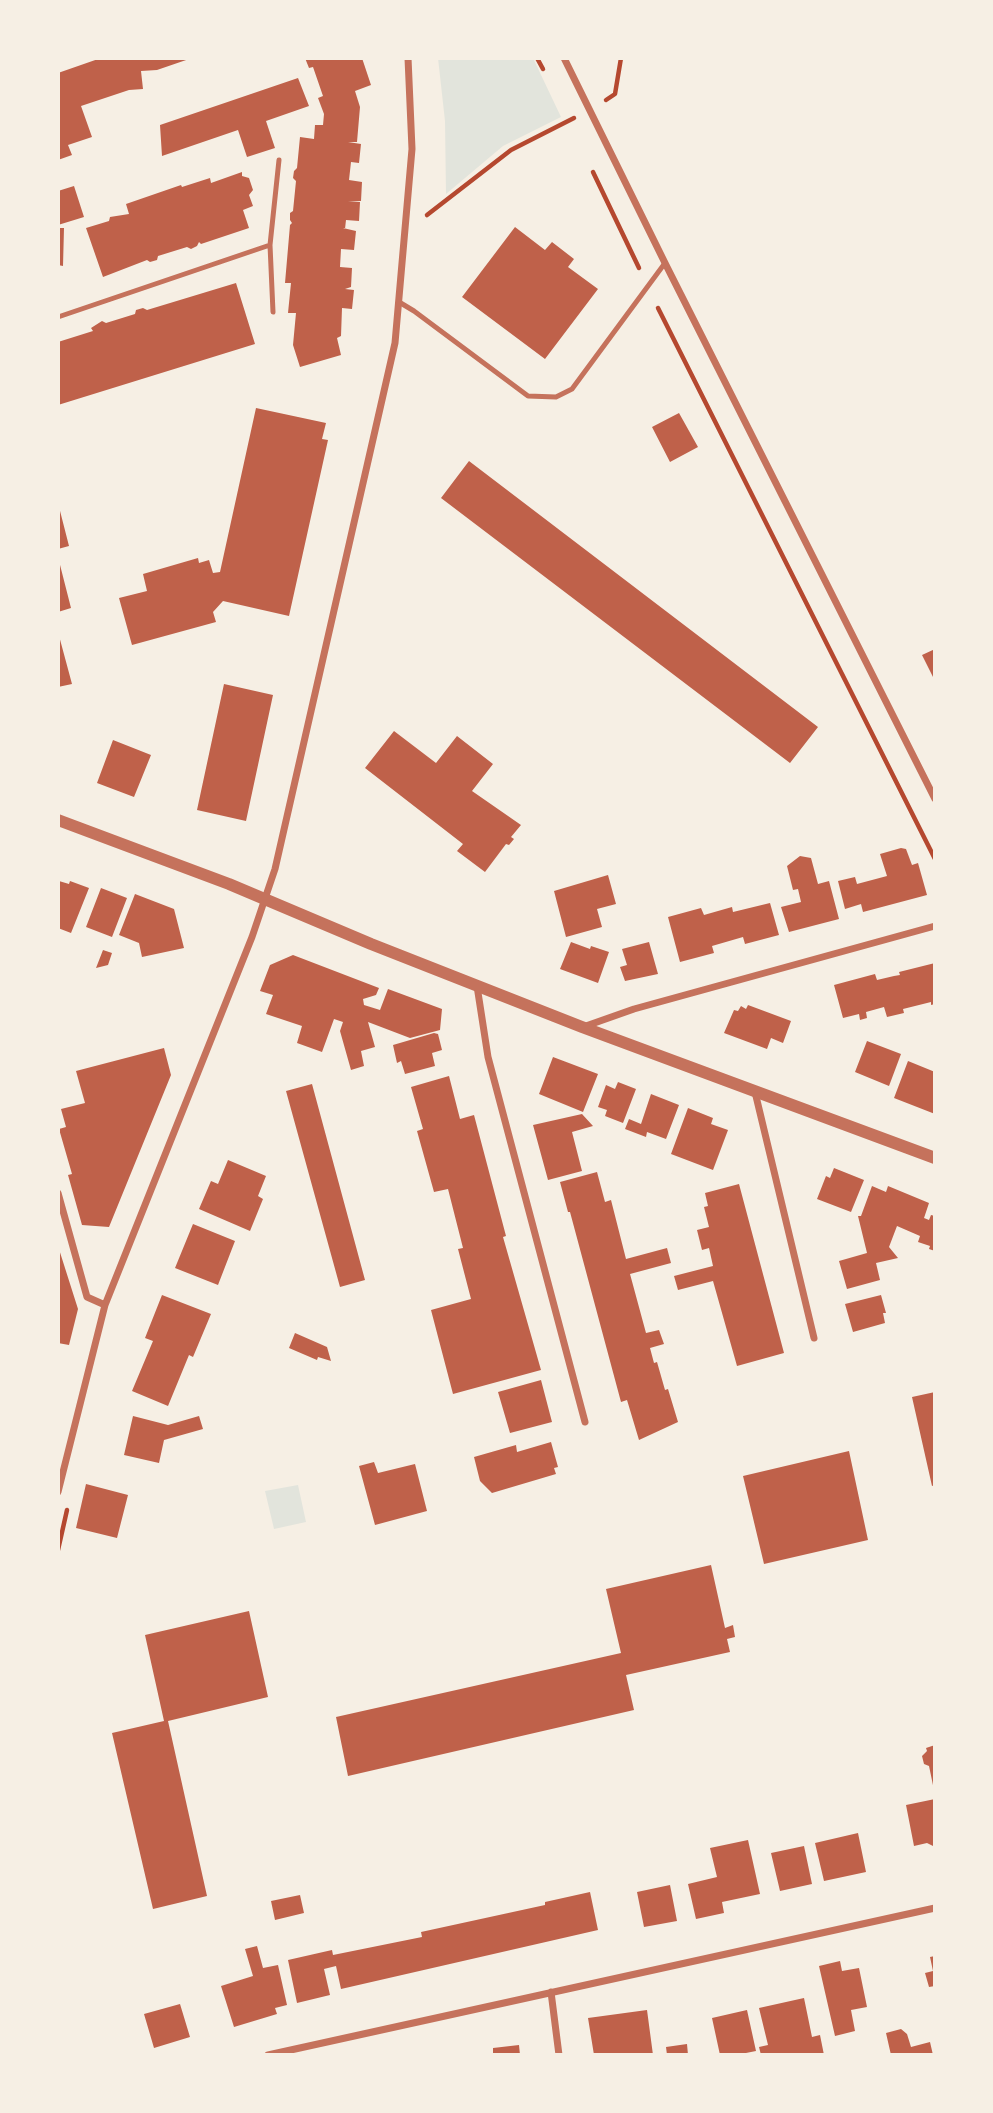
<!DOCTYPE html>
<style>
body{margin:0}
#map{position:relative;width:993px;height:2113px;overflow:hidden;background:#f6efe4;font-family:"Nunito Sans",sans-serif}
canvas{display:block}
.frame{position:absolute;inset:0;border:60px solid #f6efe4;pointer-events:none}
</style>
<div id="map">
<canvas width="993" height="2113"></canvas>
<div class="frame"></div>
</div>
<script>
const ctx = document.querySelector('canvas').getContext('2d');
ctx.lineJoin = 'round';
function paint(path, color) {
  ctx.fillStyle = color;
  ctx.fill(path, 'evenodd');
}
function shape(rows) {
  const path = new Path2D();
  for (const r of rows) {
    path.moveTo(r[0], r[1]);
    for (let i = 2; i < r.length; i += 2) path.lineTo(r[i], r[i + 1]);
  }
  return path;
}
function stroke(path, color, width, dash) {
  ctx.strokeStyle = color;
  ctx.lineWidth = width;
  ctx.lineCap = dash ? 'butt' : 'round';
  ctx.setLineDash(dash || []);
  ctx.stroke(path);
}
paint(shape([
 [438,58,533,58,561,117,503,146,446,194,445,121],
 [298,1485,306,1522,274,1529,265,1491]
]), '#e2e4dc');
paint(shape([
 [101,58,192,58,157,70,141,71,143,89,129,90,81,106,92,137,68,145,72,155,58,160,58,73],
 [305,58,362,58,371,85,355,91,360,107,357,142,348,142,361,144,359,163,351,162,349,180,362,182,361,201,348,201,360,202,359,221,346,220,345,229,343,228,356,231,354,250,341,249,340,267,352,268,351,287,345,289,354,290,352,309,342,308,341,336,337,338,341,355,300,367,293,345,296,313,288,313,291,283,285,283,290,225,292,223,290,220,290,213,293,211,296,181,293,178,294,171,297,168,300,137,314,139,315,125,323,125,324,114,318,98,323,96,313,67,309,68],
 [298,78,309,106,266,121,275,148,247,157,238,130,162,156,160,125],
 [242,172,242,176,249,178,253,190,249,195,253,206,243,210,249,228,201,244,199,242,197,246,191,249,187,247,158,256,157,260,150,262,147,260,103,277,86,228,109,221,110,217,129,214,126,204,181,185,182,187,210,178,211,183],
 [74,186,84,217,58,225,58,191],
 [515,227,545,250,552,242,574,259,568,267,598,289,545,359,462,297],
 [58,228,64,228,63,266,58,265],
 [236,283,255,344,58,405,58,342,93,331,91,328,102,321,106,323,135,314,136,310,143,308,147,310],
 [256,408,326,423,322,439,328,440,289,616,223,601,213,612,216,622,132,645,119,598,147,591,143,574,198,558,199,563,209,560,213,573,220,572],
 [679,413,698,447,670,462,652,427],
 [469,461,818,727,790,763,441,498],
 [58,503,69,546,58,549],
 [58,557,71,608,58,612],
 [58,632,72,684,58,687],
 [935,649,935,681,922,655],
 [224,684,273,695,246,821,197,810],
 [394,731,436,763,457,736,493,764,472,791,521,825,511,837,514,839,509,845,506,844,485,872,457,851,463,844,365,768],
 [113,740,151,755,134,797,97,783],
 [901,848,906,849,912,865,918,863,927,895,863,912,861,904,845,909,838,881,855,877,857,884,887,876,880,854],
 [800,856,811,858,818,884,829,881,839,919,789,932,781,907,801,902,798,889,793,890,787,866],
 [608,875,616,904,597,909,602,927,566,937,554,891],
 [59,881,69,884,70,881,89,888,71,933,58,928],
 [101,888,127,898,112,937,86,927],
 [135,894,174,909,184,948,142,957,139,943,119,935],
 [770,903,779,935,745,944,743,937,712,946,714,953,680,962,668,917,701,908,704,915,732,907,733,912],
 [571,942,590,949,591,946,609,952,598,983,560,969],
 [649,942,658,974,625,981,620,967,627,965,622,949],
 [103,950,112,953,108,965,96,968],
 [293,955,379,988,376,995,363,999,364,1005,380,1010,388,989,442,1009,440,1030,410,1038,368,1022,375,1047,361,1051,364,1066,351,1070,340,1031,343,1022,334,1019,322,1052,297,1043,302,1026,266,1014,273,995,260,991,270,965],
 [935,963,935,1004,931,1005,931,1002,903,1009,904,1013,887,1017,884,1007,866,1012,867,1018,860,1020,859,1014,843,1018,834,985,875,974,877,980,894,976,900,975,899,972],
 [748,1005,791,1021,783,1043,771,1038,767,1049,724,1033,734,1010,738,1011,741,1006,746,1009],
 [434,1033,438,1034,442,1050,432,1053,435,1066,405,1074,401,1061,397,1063,393,1045],
 [867,1041,901,1054,889,1086,855,1072],
 [164,1048,171,1075,109,1227,82,1225,68,1175,72,1174,59,1129,66,1127,61,1109,85,1103,76,1071],
 [553,1057,598,1074,583,1112,539,1094],
 [908,1061,935,1072,935,1114,894,1098],
 [449,1076,460,1119,474,1115,506,1236,503,1237,541,1370,453,1394,431,1310,471,1299,458,1249,463,1248,448,1189,434,1192,417,1131,423,1129,411,1087],
 [618,1082,636,1089,623,1123,605,1116,607,1110,598,1107,606,1085,615,1089],
 [312,1084,365,1280,340,1287,286,1091],
 [651,1094,679,1105,666,1139,647,1132,646,1137,625,1129,629,1119,641,1124],
 [688,1108,713,1118,711,1124,728,1130,713,1170,671,1154],
 [582,1114,593,1126,572,1132,582,1171,548,1180,533,1125],
 [228,1160,266,1176,258,1196,263,1199,250,1231,199,1209,211,1181,218,1184],
 [834,1168,864,1180,851,1212,817,1199,826,1176,830,1178],
 [597,1172,605,1202,611,1200,626,1259,667,1248,671,1263,630,1274,646,1333,659,1330,664,1344,650,1348,654,1363,657,1362,665,1390,668,1389,678,1422,639,1440,627,1400,621,1402,570,1212,568,1212,560,1182],
 [739,1184,784,1353,737,1366,713,1281,678,1290,674,1276,713,1266,709,1248,702,1250,697,1230,709,1227,704,1207,708,1206,705,1193],
 [872,1186,886,1192,888,1186,929,1203,924,1218,929,1220,931,1215,935,1216,935,1251,929,1249,930,1246,918,1242,920,1236,897,1226,889,1247,898,1258,876,1263,880,1280,847,1289,839,1261,867,1253,858,1216,861,1216],
 [193,1224,235,1241,218,1285,175,1268],
 [58,1246,78,1309,69,1345,58,1343],
 [162,1295,211,1314,193,1357,189,1355,168,1406,132,1391,153,1341,145,1338],
 [881,1295,886,1313,883,1313,885,1323,853,1332,845,1304],
 [295,1333,327,1347,331,1361,318,1357,317,1360,289,1348],
 [541,1380,552,1422,510,1433,498,1392],
 [935,1392,935,1485,932,1486,912,1397],
 [133,1416,168,1425,199,1416,203,1429,164,1440,159,1463,124,1455],
 [551,1442,558,1467,554,1468,556,1474,492,1493,480,1481,474,1457,516,1445,517,1452],
 [849,1451,868,1540,764,1564,743,1476],
 [374,1462,378,1473,415,1464,427,1511,375,1525,359,1466],
 [86,1484,128,1495,117,1538,76,1528],
 [711,1565,725,1628,733,1625,735,1637,727,1639,730,1652,626,1675,634,1710,348,1776,336,1717,621,1653,606,1589],
 [249,1611,268,1697,168,1721,207,1896,153,1909,112,1733,164,1721,145,1635],
 [935,1745,935,1789,934,1790,929,1766,924,1764,922,1756,927,1751,926,1748],
 [935,1799,935,1847,927,1843,914,1846,906,1805],
 [858,1833,866,1872,824,1881,815,1843],
 [748,1840,760,1894,722,1902,724,1913,696,1919,688,1884,717,1877,710,1848],
 [804,1846,812,1884,780,1891,771,1853],
 [670,1885,677,1921,644,1927,637,1892],
 [590,1892,598,1930,341,1989,336,1966,324,1969,330,1995,297,2003,288,1960,332,1950,333,1955,422,1937,421,1932,545,1905,545,1902],
 [300,1895,304,1913,275,1920,271,1901],
 [257,1946,263,1968,278,1965,287,2005,275,2008,277,2014,234,2027,221,1986,253,1976,245,1949],
 [935,1956,935,1986,929,1987,925,1973,933,1971,930,1957],
 [840,1961,842,1971,859,1968,867,2007,851,2010,855,2031,835,2036,819,1966],
 [804,1998,812,2037,820,2035,824,2055,761,2055,759,2047,768,2045,759,2008],
 [180,2004,190,2037,154,2048,144,2014],
 [647,2010,653,2055,594,2055,588,2018],
 [747,2010,756,2051,736,2055,720,2055,712,2018],
 [901,2029,907,2034,911,2047,930,2042,933,2055,891,2055,886,2033],
 [687,2044,688,2055,667,2055,666,2047],
 [519,2045,520,2055,493,2055,493,2048]
]), '#bf614a');
stroke(shape([
 [537,58,543,69],
 [606,100,615,94,621,58],
 [593,172,639,268],
 [427,215,511,150,574,118],
 [658,308,935,859],
 [58,1550,67,1510]
]), '#b5482f', 4.5);
stroke(shape([
 [270,245,273,312],
 [399,302,414,311,528,396,556,397,572,389,665,263],
 [58,317,270,245,279,160]
]), '#c5725c', 5);
stroke(shape([
 [564,58,665,263,935,799],
 [477,986,488,1057,585,1422],
 [583,1027,634,1009,935,926],
 [755,1092,814,1338],
 [58,1193,87,1297,105,1305],
 [58,1492,105,1305,252,937,275,869,395,343,412,149,408,58],
 [551,1992,559,2055],
 [268,2055,935,1908]
]), '#c5725c', 7);
stroke(shape([
 [58,820,229,884,371,944,582,1027,935,1158]
]), '#c5725c', 12);
</script>
